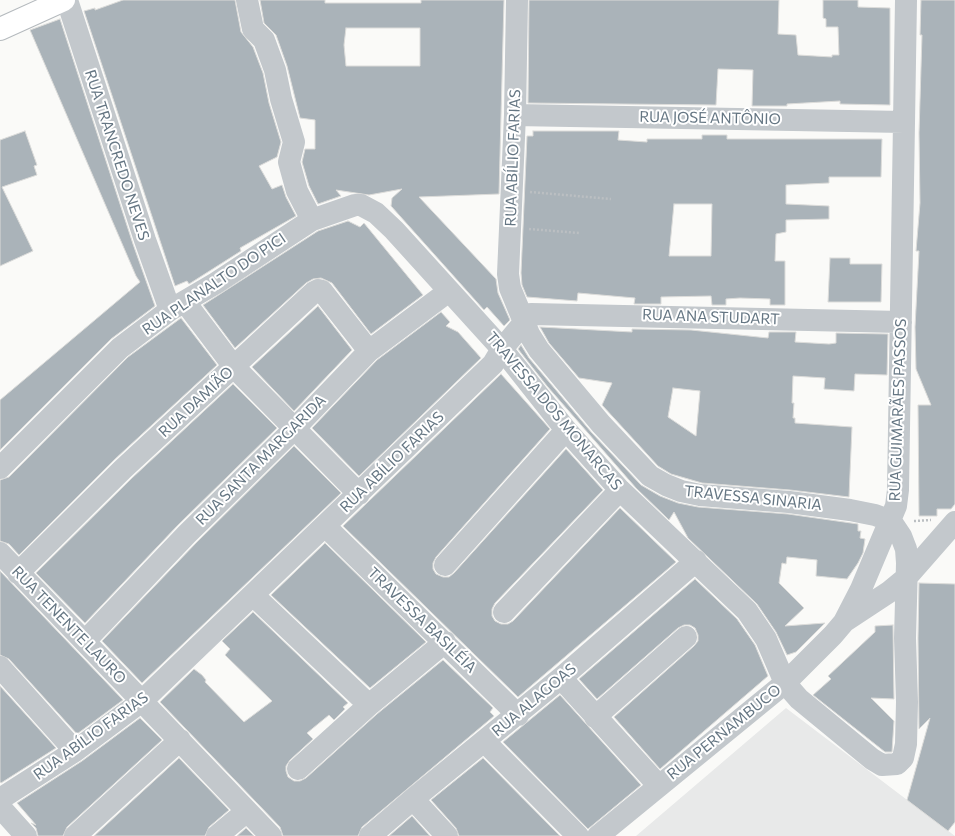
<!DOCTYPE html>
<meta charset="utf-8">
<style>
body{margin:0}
canvas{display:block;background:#fafaf8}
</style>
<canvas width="955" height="836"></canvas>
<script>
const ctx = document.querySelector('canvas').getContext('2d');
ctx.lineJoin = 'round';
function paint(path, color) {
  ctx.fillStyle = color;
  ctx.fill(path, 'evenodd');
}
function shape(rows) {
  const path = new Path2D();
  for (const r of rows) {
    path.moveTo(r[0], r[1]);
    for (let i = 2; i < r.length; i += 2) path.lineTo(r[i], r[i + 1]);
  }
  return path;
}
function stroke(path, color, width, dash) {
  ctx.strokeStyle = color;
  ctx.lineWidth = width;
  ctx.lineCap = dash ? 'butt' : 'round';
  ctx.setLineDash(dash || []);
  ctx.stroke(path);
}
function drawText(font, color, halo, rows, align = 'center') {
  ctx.font = font + ' Commissioner,sans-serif';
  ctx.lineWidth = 4;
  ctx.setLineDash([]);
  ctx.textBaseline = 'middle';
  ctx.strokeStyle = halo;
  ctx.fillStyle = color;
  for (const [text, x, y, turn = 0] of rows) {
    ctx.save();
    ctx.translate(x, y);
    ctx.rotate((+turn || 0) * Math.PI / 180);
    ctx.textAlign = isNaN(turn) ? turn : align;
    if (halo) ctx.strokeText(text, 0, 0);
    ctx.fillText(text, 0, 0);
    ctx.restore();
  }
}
paint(shape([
 [786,708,890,787,955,836,636,836]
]), '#e8e9e9');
const building = shape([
 [123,0,235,0,241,32,253,47,263,73,269,103,281,142,277,157,259,166,272,189,282,185,286,197,296,216,240,248,241,251,189,284,187,281,175,286,84,11,95,8,95,10,123,0],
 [260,0,325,0,325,3,421,3,421,0,504,0,499,194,419,197,496,279,498,293,510,320,504,326,487,307,484,310,391,206,392,198,402,189,369,195,336,190,341,196,318,204,309,186,302,162,305,149,315,149,315,120,300,118,287,66,276,35,264,23,260,0],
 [346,28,420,28,420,66,346,66,344,45,346,28],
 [529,0,779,0,778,34,796,35,798,55,832,57,832,55,839,55,838,27,826,27,826,19,823,18,823,0,858,0,858,7,890,8,890,105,840,104,840,101,787,104,787,106,752,106,753,70,718,69,716,105,528,103,529,0],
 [921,0,955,0,955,504,951,509,937,509,937,516,919,516,918,405,931,405,916,369,915,327,919,251,916,251,920,203,919,133,922,35,920,35,921,0],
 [60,19,133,244,155,306,111,339,0,450,0,400,140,282,136,276,30,30,60,19],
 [25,131,37,165,34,166,37,175,2,187,33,251,0,266,0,140,25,131],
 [533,131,619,131,618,140,647,142,647,139,702,139,702,135,727,135,727,139,882,139,881,177,829,177,829,183,786,185,786,204,829,206,829,219,786,220,786,232,776,234,775,261,785,261,785,305,770,305,770,299,740,298,726,299,726,305,712,305,711,296,661,297,661,304,634,304,635,298,578,293,577,301,527,297,522,285,521,273,527,136,533,136,533,131],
 [674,204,712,204,711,256,669,256,674,204],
 [348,221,360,227,364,223,423,295,371,334,332,283,321,278,313,279,306,283,235,348,203,305,318,231,348,221],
 [830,258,850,258,850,264,882,264,881,302,828,302,830,258],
 [318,306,352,350,294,411,252,367,318,306],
 [441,312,450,322,446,326,458,332,481,358,359,476,312,428,377,360,441,312],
 [181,318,217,365,114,460,19,555,9,544,0,541,0,480,9,477,128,357,181,318],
 [540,327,632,332,632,329,691,330,768,338,769,332,796,332,795,342,829,344,836,343,836,333,888,334,887,375,855,374,854,391,824,389,825,378,793,376,792,403,794,403,793,418,795,418,795,423,852,427,849,497,790,490,702,483,671,474,658,466,602,405,612,383,579,378,549,343,540,327],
 [673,388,700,391,696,436,668,417,673,388],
 [521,345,529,358,592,433,641,485,660,496,678,503,698,507,788,514,858,524,858,531,861,531,860,538,865,539,863,553,858,563,847,579,816,576,817,560,787,557,786,564,782,563,779,583,804,608,785,626,825,623,796,652,787,655,776,632,757,604,688,538,674,512,669,520,636,488,547,386,518,349,521,345],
 [501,374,550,429,436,557,433,563,433,569,436,574,443,577,449,577,454,573,566,449,603,490,495,603,492,609,492,616,495,621,501,624,508,624,513,621,620,508,676,562,518,697,343,526,501,374],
 [233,384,277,428,178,525,85,623,36,573,132,478,233,384],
 [294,446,341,493,142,683,102,641,196,543,294,446],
 [325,543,426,642,370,688,271,595,325,543],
 [0,571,123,700,77,734,9,659,0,655,0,571],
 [695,579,737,619,755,645,768,676,660,769,614,717,694,646,698,641,698,635,695,628,690,625,684,625,678,628,597,699,579,679,695,579],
 [919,583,955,584,955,822,948,831,907,800,930,718,919,729,918,638,919,583],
 [253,612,348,703,343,707,345,709,334,720,329,715,307,733,313,739,290,760,286,766,286,771,288,777,294,781,300,781,306,778,377,714,443,660,493,708,490,712,494,716,362,827,358,836,283,836,280,827,160,702,194,669,202,675,206,680,205,682,244,722,272,701,225,655,230,649,222,641,253,612],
 [893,625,894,699,871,698,894,721,892,752,885,752,813,695,831,679,828,676,875,632,875,626,893,625],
 [0,686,56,748,1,783,0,782,0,686],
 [560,695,641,785,588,829,503,742,560,695],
 [140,718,162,740,67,827,63,836,38,836,36,828,31,823,36,825,17,803,82,761,140,718],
 [179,758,229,810,209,827,205,836,94,836,179,758],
 [483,758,560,836,459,836,456,828,431,800,483,758],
 [412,816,430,836,389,836,412,816],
 [246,828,254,836,237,836,246,828]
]);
paint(building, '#aab3b9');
stroke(building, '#dcdcda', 1);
const major = shape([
 [0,29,64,0]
]);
stroke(major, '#b5babe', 24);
stroke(shape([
 [530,192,611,199],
 [529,229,579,233],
 [914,521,931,520]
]), '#bbbfc2', 2.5, [2, 2]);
stroke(shape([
 [67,0,145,240,170,310],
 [247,0,253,29,264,40,275,70,281,99,294,142,289,162,297,191,312,220],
 [515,115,904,122],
 [185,302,234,367,359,494],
 [0,468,120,348,170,310,216,283,312,220,355,205,361,205,376,213,394,230,502,349,566,430,620,490,747,611,766,639,785,683,799,699,872,759,882,765,897,764,903,758,906,744,907,702,905,638,907,563,906,549,901,536,891,521,875,515,850,510,789,502,700,495,681,491,666,485,650,476,601,424,539,350,529,334,510,288,508,274,515,115,517,0],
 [325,526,518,715],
 [0,553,271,836],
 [445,565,566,430],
 [18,573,123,469,314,292,318,290,322,291,369,351],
 [253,595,369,705],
 [504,612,620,490],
 [845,621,889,592,906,578,955,522],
 [85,641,187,534,294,429,369,351,449,291],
 [0,667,75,751],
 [561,678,659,786],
 [595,717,686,637],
 [485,742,578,836],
 [298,769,369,705,445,642],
 [0,799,75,751,142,701,493,364,502,349,531,314,901,322],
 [413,799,447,836],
 [0,807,26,836],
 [75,836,180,740],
 [217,836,247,811],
 [370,836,413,799,561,678,696,561],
 [598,836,785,683,833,635,844,622,861,589,896,506,898,490,906,0]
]), '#c3c8cc', 22);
stroke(major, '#fff', 22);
drawText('15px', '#657683', '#fff', [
 ["RUA JOSÉ ANTÔNIO",710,118,1],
 ["RUA TRANCREDO NEVES",117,155,72],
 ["RUA ABÍLIO FARIAS",513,158,-88],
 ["RUA PLANALTO DO PICI",214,284,-34],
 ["RUA ANA STUDART",711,317,2],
 ["RUA DAMIÃO",196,402,-43],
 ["RUA GUIMARÃES PASSOS",898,410,-88],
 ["TRAVESSA DOS MONARCAS",554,411,50],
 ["RUA SANTA MARGARIDA",261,460,-45],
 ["RUA ABÍLIO FARIAS",392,462,-44],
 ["TRAVESSA SINARIA",753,498,6],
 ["TRAVESSA BASILÉIA",422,620,44],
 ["RUA TENENTE LAURO",69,625,46],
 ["RUA ALAGOAS",534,700,-40],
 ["RUA PERNAMBUCO",724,732,-39],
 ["RUA ABÍLIO FARIAS",91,736,-36]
]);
</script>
